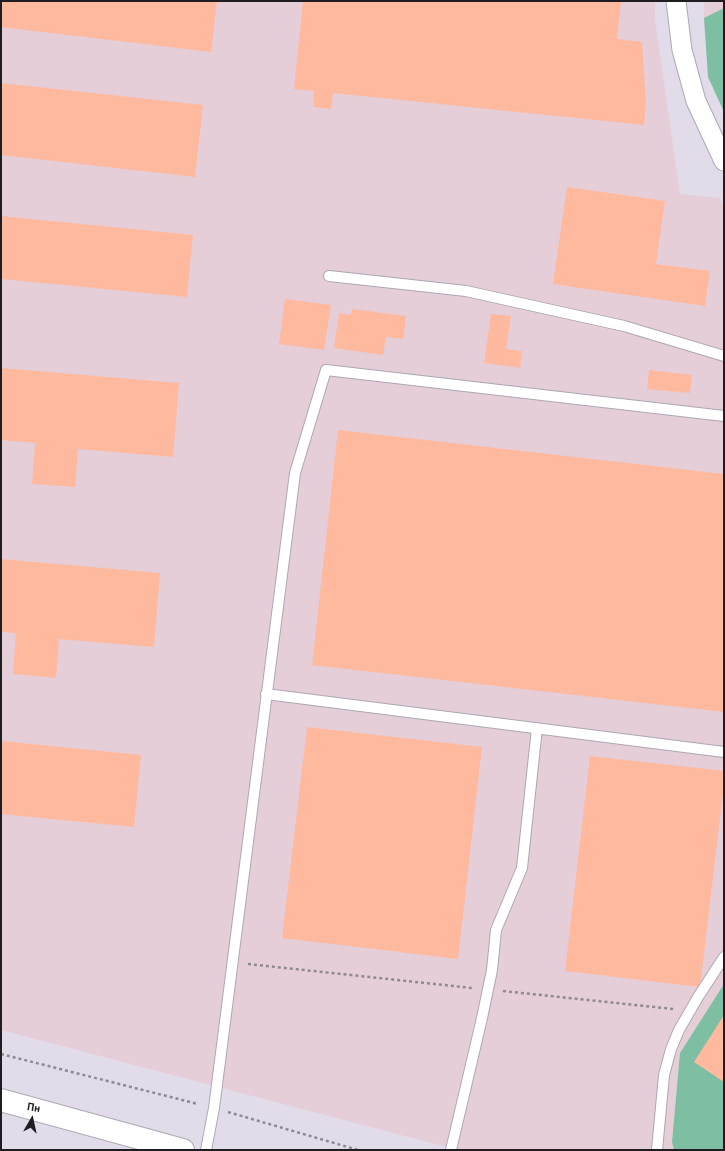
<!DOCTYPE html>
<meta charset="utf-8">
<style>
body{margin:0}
#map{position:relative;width:725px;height:1151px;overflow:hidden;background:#e2dcea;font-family:"PT Sans",sans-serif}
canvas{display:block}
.frame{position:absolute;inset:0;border:2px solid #1f1d22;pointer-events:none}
.north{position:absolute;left:12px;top:1099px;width:40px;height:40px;-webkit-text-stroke:3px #fff;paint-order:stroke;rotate:9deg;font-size:11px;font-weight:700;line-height:16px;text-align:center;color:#1f1d22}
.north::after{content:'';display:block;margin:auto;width:14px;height:18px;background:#1f1d22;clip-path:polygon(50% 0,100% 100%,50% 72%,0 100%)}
</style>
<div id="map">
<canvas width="725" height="1151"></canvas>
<div class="frame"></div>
<div class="north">Пн</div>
</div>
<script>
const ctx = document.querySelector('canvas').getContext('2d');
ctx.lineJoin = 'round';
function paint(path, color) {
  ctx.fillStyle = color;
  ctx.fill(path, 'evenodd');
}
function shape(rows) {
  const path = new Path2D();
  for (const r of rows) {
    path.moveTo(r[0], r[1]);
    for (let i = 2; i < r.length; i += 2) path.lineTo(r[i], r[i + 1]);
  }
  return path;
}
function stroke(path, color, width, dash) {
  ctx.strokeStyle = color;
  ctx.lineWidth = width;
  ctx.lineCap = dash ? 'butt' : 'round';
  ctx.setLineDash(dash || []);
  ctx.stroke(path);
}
paint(shape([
 [1,1,655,1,655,19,680,194,720,198,724,208,724,984,680,1053,672,1142,674,1150,458,1150,1,1030],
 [704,1,724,1,724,8,704,18]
]), '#e6ced8');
paint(shape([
 [724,8,724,112,708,77,704,18],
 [724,984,724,1150,674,1150,672,1142,680,1053]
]), '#7ebea2');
paint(shape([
 [1,1,217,1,211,52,1,27],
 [303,1,621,1,617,39,642,42,646,103,644,125,333,93,331,109,313,107,314,91,294,89],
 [1,83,203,105,195,177,1,155],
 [567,187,665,201,656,264,710,271,705,306,553,284],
 [1,216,193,235,187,297,1,279],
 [285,299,331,305,324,350,279,344],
 [352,309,406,316,403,339,386,337,383,355,334,348,339,313,351,315],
 [491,314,511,316,506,349,522,351,520,368,484,363],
 [1,368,179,383,173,457,78,449,75,487,32,484,35,443,1,440],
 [649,370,692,375,690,393,647,389],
 [338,430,724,474,724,712,312,665],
 [1,559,160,573,154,647,59,639,56,678,13,674,16,633,1,632],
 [307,727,482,747,458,959,282,938],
 [1,741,141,755,134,827,1,814],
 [590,756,724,771,724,784,700,987,565,971],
 [724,1015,724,1082,694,1062]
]), '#feb99e');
const lane = shape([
 [329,276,466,291,624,326,724,356],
 [266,694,724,752],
 [206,1150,214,1108,295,473,326,370,724,416],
 [451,1150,482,1018,492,970,496,930,522,868,537,728],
 [657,1150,664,1075,671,1049,679,1030,698,997,724,957]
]);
const street = shape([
 [676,1,682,50,696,101,724,161]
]);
const primary = shape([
 [1,1100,183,1150]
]);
stroke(lane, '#aca7b3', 12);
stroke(street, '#aca7b3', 21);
stroke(primary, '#aca7b3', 24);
stroke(shape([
 [248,964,472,988],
 [503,991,673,1009],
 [1,1054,198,1104],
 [228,1112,358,1150]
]), '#8e8a94', 2.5, [3, 3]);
stroke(lane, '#fff', 10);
stroke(street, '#fff', 19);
stroke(primary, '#fff', 22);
</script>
